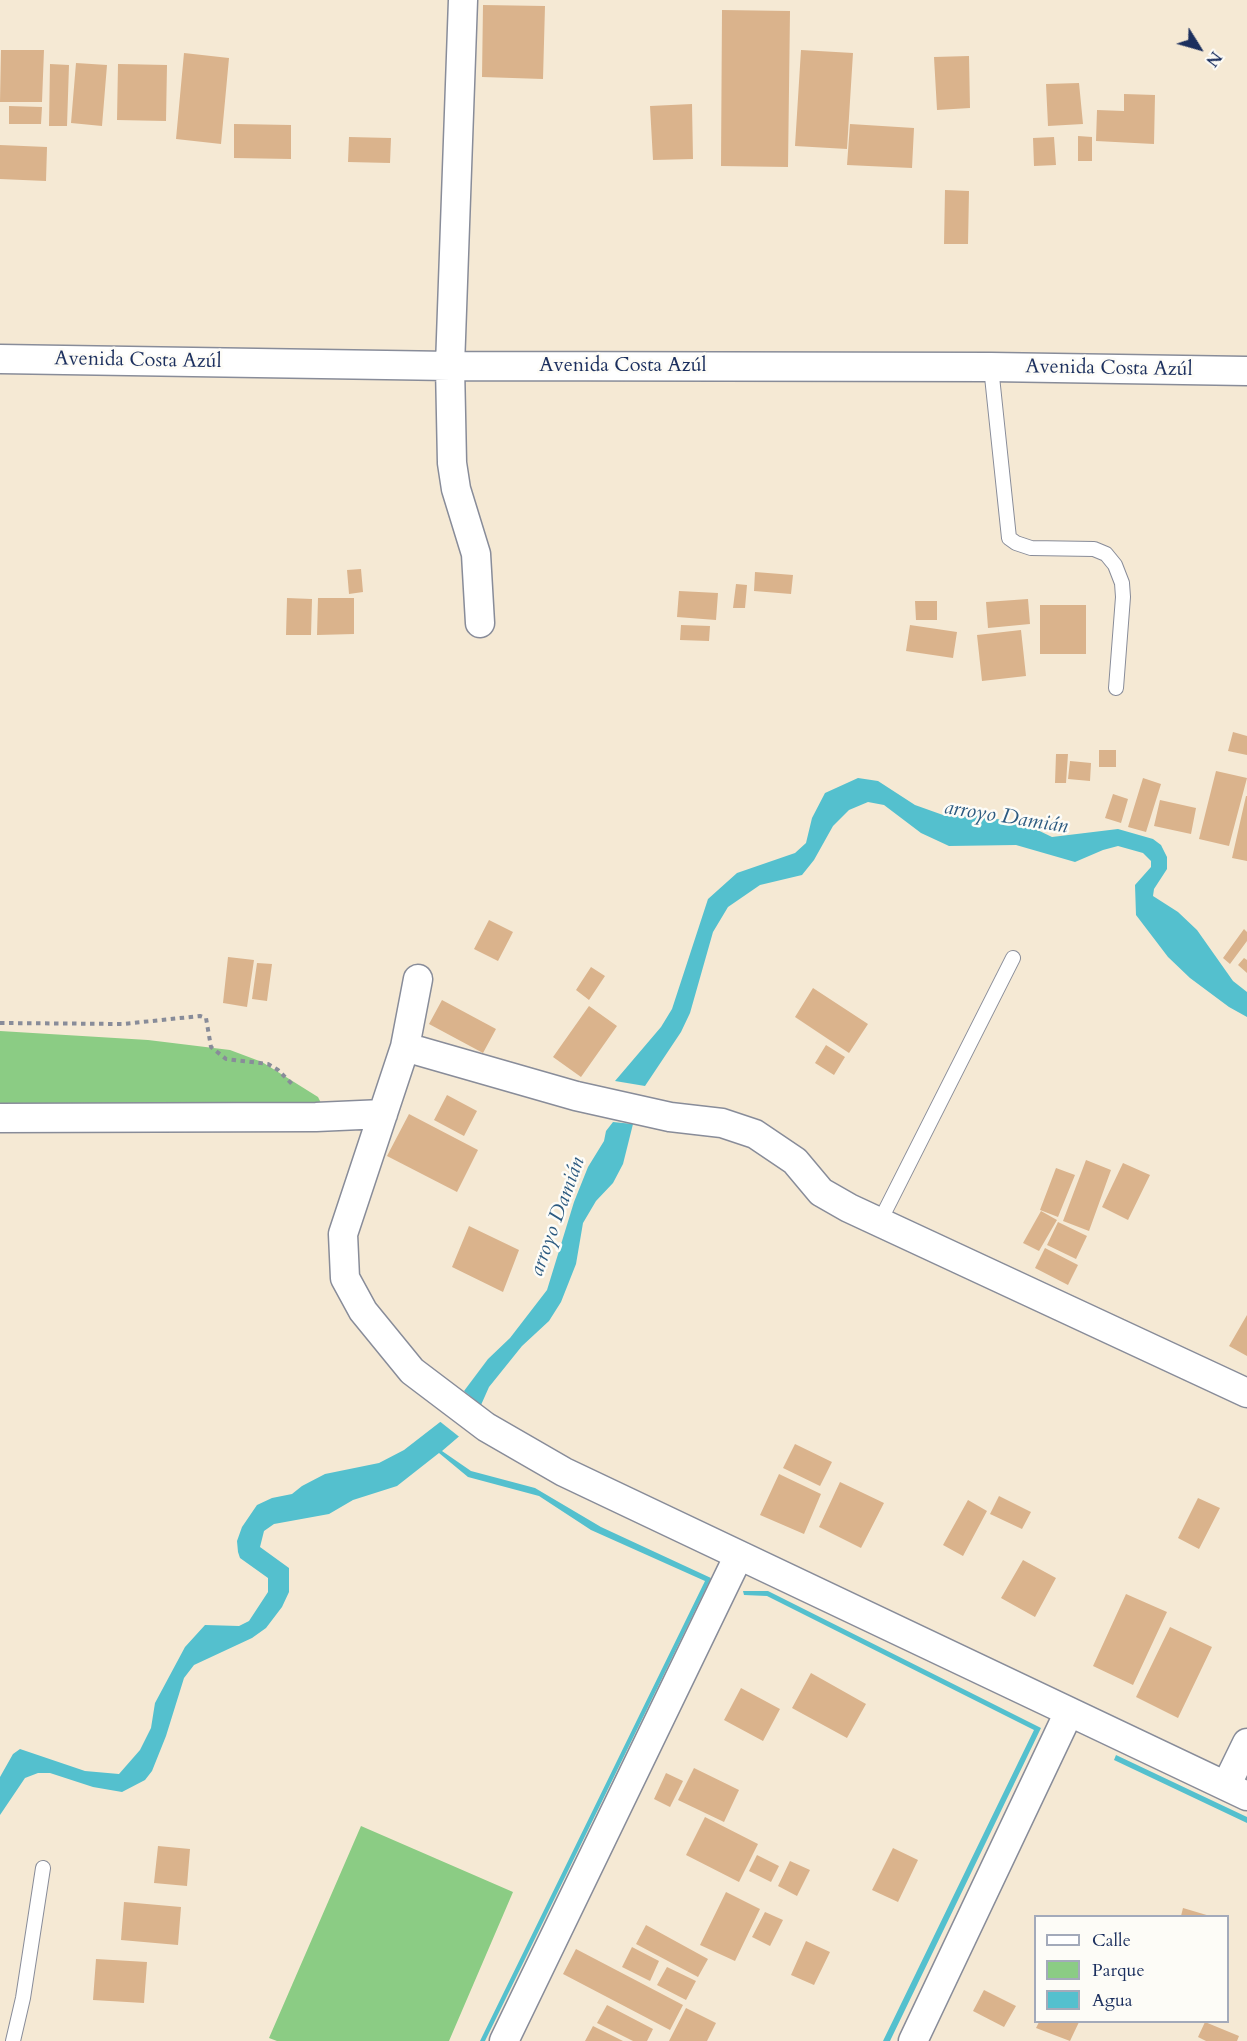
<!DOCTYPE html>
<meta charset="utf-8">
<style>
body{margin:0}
#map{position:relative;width:1247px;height:2041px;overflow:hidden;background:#f5e9d4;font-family:Cardo,serif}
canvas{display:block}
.legend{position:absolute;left:1034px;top:1915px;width:195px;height:108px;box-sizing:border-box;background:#fdfcf7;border:2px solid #a3aaba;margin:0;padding:8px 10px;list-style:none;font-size:18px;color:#1b2f5e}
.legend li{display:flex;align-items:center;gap:12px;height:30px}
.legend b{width:30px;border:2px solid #a3aaba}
.north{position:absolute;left:1169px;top:18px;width:60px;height:60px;-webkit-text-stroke:4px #fdfcf7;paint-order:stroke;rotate:127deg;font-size:16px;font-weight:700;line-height:24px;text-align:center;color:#1b2f5e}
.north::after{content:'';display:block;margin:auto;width:21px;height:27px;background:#1b2f5e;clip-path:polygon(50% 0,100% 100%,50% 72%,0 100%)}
</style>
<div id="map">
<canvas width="1247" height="2041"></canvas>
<ul class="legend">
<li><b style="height:8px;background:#fff"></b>Calle</li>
<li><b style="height:16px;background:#8bcc84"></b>Parque</li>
<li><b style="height:16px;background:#54c0ce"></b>Agua</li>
</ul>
<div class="north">N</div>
</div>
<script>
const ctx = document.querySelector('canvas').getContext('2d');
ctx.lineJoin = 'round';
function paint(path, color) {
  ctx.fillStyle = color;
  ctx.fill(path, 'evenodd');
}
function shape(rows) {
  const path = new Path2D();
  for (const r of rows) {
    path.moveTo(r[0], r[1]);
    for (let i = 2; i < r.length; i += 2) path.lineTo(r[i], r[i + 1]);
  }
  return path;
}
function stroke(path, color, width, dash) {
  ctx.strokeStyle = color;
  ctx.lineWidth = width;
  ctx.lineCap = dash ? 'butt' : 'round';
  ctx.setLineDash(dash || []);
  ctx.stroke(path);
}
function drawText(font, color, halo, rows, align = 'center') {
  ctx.font = font + ' Cardo,serif';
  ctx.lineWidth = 5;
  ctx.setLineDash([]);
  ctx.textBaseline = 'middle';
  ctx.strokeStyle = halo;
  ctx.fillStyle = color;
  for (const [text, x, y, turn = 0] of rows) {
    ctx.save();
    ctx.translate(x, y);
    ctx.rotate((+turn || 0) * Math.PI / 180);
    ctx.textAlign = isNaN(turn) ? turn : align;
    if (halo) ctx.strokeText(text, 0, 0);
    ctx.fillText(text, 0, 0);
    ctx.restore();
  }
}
paint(shape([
 [0,1031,148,1040,230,1050,262,1062,318,1097,321,1103,0,1104],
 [361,1826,513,1892,449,2041,277,2041,269,2038]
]), '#8bcc84');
paint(shape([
 [858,778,878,781,915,805,943,815,974,815,1025,824,1052,837,1118,829,1153,839,1161,845,1167,857,1167,869,1154,889,1153,896,1178,912,1197,930,1233,981,1247,992,1247,1017,1229,1007,1190,978,1168,957,1136,915,1135,885,1151,867,1151,861,1143,853,1118,846,1103,850,1075,862,1016,845,949,846,921,833,884,805,868,802,849,810,833,826,814,860,802,875,760,885,728,907,713,932,690,1013,681,1032,645,1086,615,1081,661,1027,672,1009,708,899,737,873,795,853,806,843,812,818,825,793],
 [613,1122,633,1124,623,1164,613,1183,596,1201,583,1223,576,1264,561,1302,549,1321,522,1346,489,1387,481,1405,464,1391,488,1359,510,1338,547,1290,574,1202,588,1167,604,1141,606,1131],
 [444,1419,463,1433,442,1451,471,1471,535,1488,601,1527,711,1578,485,2041,480,2041,705,1581,591,1530,539,1496,468,1477,439,1453,397,1486,353,1500,329,1514,274,1524,264,1531,260,1547,289,1568,289,1592,282,1607,266,1628,252,1638,194,1665,184,1678,166,1736,152,1771,145,1780,122,1792,93,1787,50,1773,38,1773,25,1778,0,1815,0,1777,13,1754,20,1749,85,1771,119,1774,140,1750,151,1728,155,1703,185,1647,205,1625,239,1626,249,1621,268,1592,268,1578,240,1558,238,1552,237,1541,242,1527,257,1505,272,1498,292,1494,302,1486,325,1474,379,1463,404,1450],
 [743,1591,768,1591,1041,1728,890,2041,883,2041,1034,1730,767,1596,744,1595],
 [1116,1755,1247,1817,1247,1823,1114,1760]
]), '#54c0ce');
paint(shape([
 [445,1416,465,1431,466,1435,462,1439,438,1420]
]), '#f5e9d4');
paint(shape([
 [483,5,545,6,543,79,482,77],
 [722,10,790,11,788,167,721,166],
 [1,50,44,50,42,102,0,102],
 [801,50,853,53,847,149,795,146],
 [184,53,229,58,221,144,176,139],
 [969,56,970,108,937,110,934,57],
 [76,63,107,65,102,126,71,123],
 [50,64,69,65,67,126,49,126],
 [118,64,167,65,166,121,117,120],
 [1079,83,1083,124,1048,126,1046,84],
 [1124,94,1155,95,1154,144,1096,141,1097,110,1124,111],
 [692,104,693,159,653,160,650,106],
 [9,106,42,107,41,124,9,124],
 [234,124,291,125,291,159,234,158],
 [850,124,914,128,912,168,847,165],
 [1078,136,1092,137,1092,161,1078,161],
 [349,137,391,138,390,163,348,162],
 [1054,137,1056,165,1034,166,1033,138],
 [0,145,47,147,46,181,0,179],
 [945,190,969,191,968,244,944,244],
 [361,569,363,592,349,594,347,570],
 [755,572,793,575,791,594,754,591],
 [736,584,747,585,745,608,733,608],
 [679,591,718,593,716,620,677,617],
 [287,598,312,599,311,635,286,635],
 [318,598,354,598,354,634,317,635],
 [1028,599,1030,624,988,628,986,602],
 [915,601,937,601,937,620,916,620],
 [1040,605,1086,605,1086,654,1040,654],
 [681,625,710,626,709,641,680,640],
 [910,625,957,632,953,658,906,651],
 [1021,630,1026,676,982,681,977,635],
 [1233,732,1247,736,1247,755,1228,751],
 [1099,750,1116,750,1116,767,1099,767],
 [1056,754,1068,754,1066,783,1055,783],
 [1070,761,1091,763,1090,781,1068,779],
 [1216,771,1247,778,1229,846,1199,839],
 [1143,778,1161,784,1146,832,1128,827],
 [1113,794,1128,799,1121,823,1105,818],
 [1246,796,1247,796,1247,861,1232,858],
 [1160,800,1196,808,1191,834,1154,826],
 [489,920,513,932,498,961,474,949],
 [1244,929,1247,932,1247,941,1230,964,1223,958],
 [228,957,254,960,247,1007,223,1003],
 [1244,958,1247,960,1247,973,1238,965],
 [257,963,272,964,267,1001,252,999],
 [591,967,605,976,589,1000,576,990],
 [813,988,868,1024,849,1053,795,1017],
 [442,1000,496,1029,483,1053,429,1024],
 [589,1006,617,1026,581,1077,553,1057],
 [826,1045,845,1057,834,1075,815,1063],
 [447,1095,477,1111,464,1136,434,1120],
 [409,1114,478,1150,457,1192,387,1156],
 [1086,1160,1111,1170,1089,1231,1063,1221],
 [1123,1163,1150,1175,1128,1220,1102,1207],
 [1056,1168,1075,1175,1058,1217,1040,1210],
 [1041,1211,1057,1220,1039,1251,1023,1243],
 [1058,1222,1087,1236,1076,1259,1047,1245],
 [469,1226,519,1250,503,1292,452,1267],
 [1045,1248,1078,1265,1068,1285,1035,1268],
 [1247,1315,1247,1356,1229,1346],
 [795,1444,832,1462,820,1486,783,1468],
 [779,1474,821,1494,804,1534,760,1515],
 [840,1482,884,1503,861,1548,819,1527],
 [999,1496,1031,1512,1022,1529,990,1514],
 [1198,1498,1220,1508,1199,1549,1178,1538],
 [968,1500,987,1511,963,1556,943,1545],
 [1023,1560,1056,1578,1035,1617,1001,1598],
 [1126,1594,1167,1612,1133,1685,1093,1666],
 [1170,1627,1212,1647,1178,1718,1136,1697],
 [811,1673,866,1704,847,1738,792,1708],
 [741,1688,780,1709,763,1741,724,1720],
 [694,1768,739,1790,724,1822,678,1800],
 [666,1773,683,1781,670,1807,654,1799],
 [705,1817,758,1844,739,1882,686,1855],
 [158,1846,190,1849,187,1886,154,1883],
 [893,1848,918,1860,898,1902,872,1890],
 [757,1855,779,1866,771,1882,749,1871],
 [790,1861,810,1870,797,1896,778,1886],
 [726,1892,760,1909,735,1961,700,1945],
 [124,1902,181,1907,178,1945,121,1940],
 [1183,1908,1210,1916,1181,1916],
 [765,1912,783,1920,770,1946,752,1937],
 [646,1925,708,1959,698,1977,636,1944],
 [806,1941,830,1952,814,1985,791,1975],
 [632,1947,659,1961,650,1981,622,1967],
 [576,1949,683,2005,670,2030,563,1974],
 [96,1959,147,1962,144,2003,93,2000],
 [667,1967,696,1981,686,2000,657,1985],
 [984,1990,1016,2006,1004,2027,973,2011],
 [607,2005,653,2029,647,2041,633,2041,597,2023],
 [686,2008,716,2023,707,2041,669,2041],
 [1039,2022,1079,2022,1070,2041,1036,2028],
 [1205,2022,1239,2036,1237,2041,1206,2041,1198,2037],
 [593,2026,623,2041,585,2041]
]), '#dab38c');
const service = shape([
 [991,367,1009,538,1016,543,1031,548,1094,549,1106,554,1115,565,1122,583,1123,597,1116,688],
 [879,1223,1013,958],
 [13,2041,23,1998,43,1868]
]);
const minor = shape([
 [463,0,450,366,452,463,456,489,476,554,480,623],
 [0,359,450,366,991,367,1247,371],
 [418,979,405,1047,343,1234,345,1278,363,1311,412,1371,486,1427,564,1472,1247,1796],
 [405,1047,576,1096,670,1117,722,1123,755,1134,795,1161,821,1192,849,1208,1247,1393],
 [0,1118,316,1117,383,1114],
 [1226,1786,1247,1743],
 [504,2041,739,1555],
 [913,2041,1069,1712]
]);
stroke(service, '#888c99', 16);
stroke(minor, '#888c99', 31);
stroke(shape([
 [0,1023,123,1024,200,1016,206,1018,211,1047,226,1059,268,1064,278,1070,294,1086]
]), '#888c99', 4, [4.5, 4.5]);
stroke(service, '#fff', 14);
stroke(minor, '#fff', 28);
drawText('20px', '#1b2f5e', '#fdfcf7', [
 ["Avenida Costa Azúl",138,361,1],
 ["Avenida Costa Azúl",623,366],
 ["Avenida Costa Azúl",1109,369,1]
]);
drawText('italic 21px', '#2c5a80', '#fdfcf7', [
 ["arroyo Damián",1006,818,9],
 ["arroyo Damián",558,1217,-70]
]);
</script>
